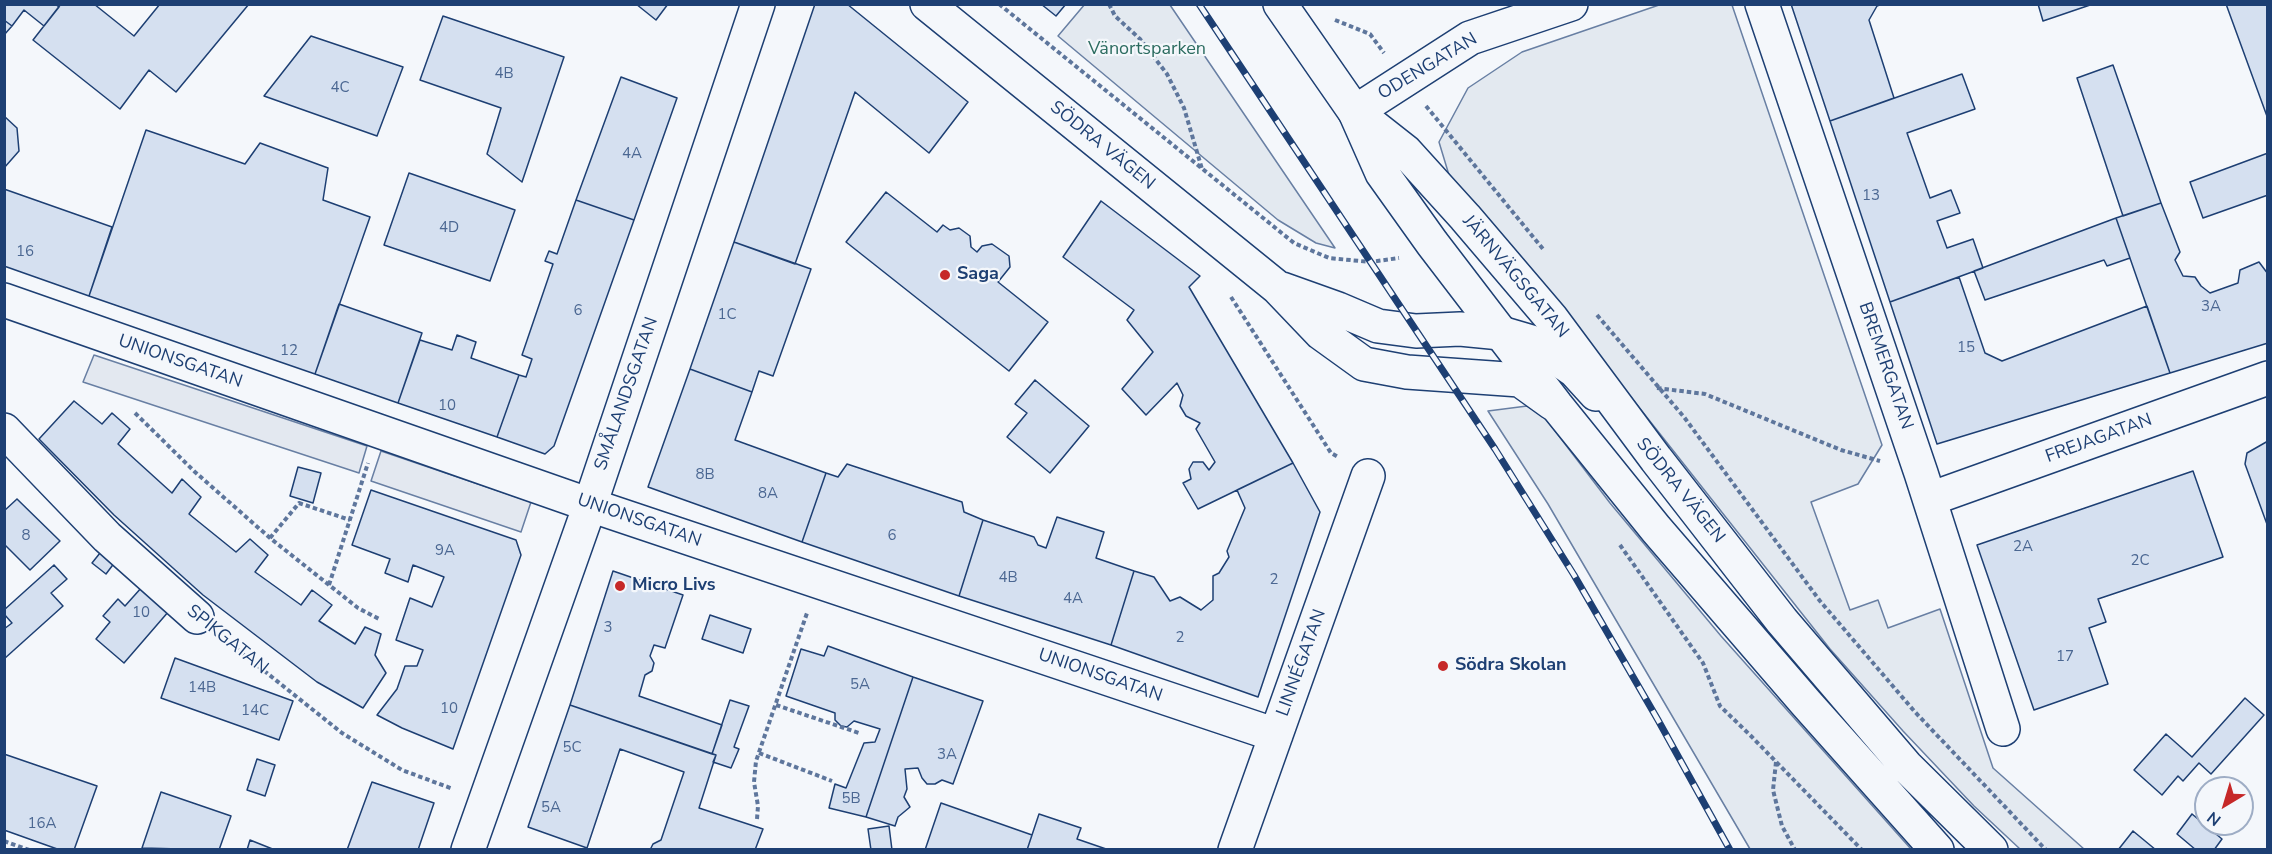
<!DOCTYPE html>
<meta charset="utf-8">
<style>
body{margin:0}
#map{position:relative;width:2272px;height:854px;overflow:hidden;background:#f4f7fb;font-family:"Nunito Sans",sans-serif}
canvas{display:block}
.frame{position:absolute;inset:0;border:6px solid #1d3f73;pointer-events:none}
.north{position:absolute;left:2194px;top:776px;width:60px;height:60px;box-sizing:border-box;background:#f4f7fb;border:2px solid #9eadc5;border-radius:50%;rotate:218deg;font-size:16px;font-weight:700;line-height:24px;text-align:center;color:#1d3f73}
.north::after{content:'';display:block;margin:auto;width:21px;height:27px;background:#c62828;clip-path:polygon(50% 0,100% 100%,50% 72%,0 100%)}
</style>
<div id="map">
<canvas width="2272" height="854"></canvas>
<div class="frame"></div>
<div class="north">N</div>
</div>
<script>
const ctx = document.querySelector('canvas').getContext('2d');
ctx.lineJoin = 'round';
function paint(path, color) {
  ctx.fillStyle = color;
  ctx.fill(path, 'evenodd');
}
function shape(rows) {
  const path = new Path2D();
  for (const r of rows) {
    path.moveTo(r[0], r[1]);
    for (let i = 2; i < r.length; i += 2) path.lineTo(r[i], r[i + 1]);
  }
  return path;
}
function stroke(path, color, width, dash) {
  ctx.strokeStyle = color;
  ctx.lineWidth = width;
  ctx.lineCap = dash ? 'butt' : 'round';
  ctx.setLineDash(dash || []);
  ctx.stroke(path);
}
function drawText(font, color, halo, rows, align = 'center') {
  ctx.font = font + ' "Nunito Sans",sans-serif';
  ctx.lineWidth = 4.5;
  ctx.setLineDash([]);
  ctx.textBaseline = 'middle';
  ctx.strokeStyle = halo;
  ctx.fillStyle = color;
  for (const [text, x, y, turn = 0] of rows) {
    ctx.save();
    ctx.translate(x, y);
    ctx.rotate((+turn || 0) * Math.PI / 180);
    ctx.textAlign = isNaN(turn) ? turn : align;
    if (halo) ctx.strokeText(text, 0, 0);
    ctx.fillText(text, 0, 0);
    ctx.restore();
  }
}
const green = shape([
 [1085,4,1170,5,1335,248,1316,243,1278,220,1058,36,1085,4],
 [1659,5,1732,5,1882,445,1858,484,1811,502,1850,610,1878,600,1888,628,1940,609,1993,768,2084,849,2020,849,1974,806,1903,731,1830,649,1581,334,1452,185,1439,142,1468,88,1522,52,1659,5],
 [1527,406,1546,419,1610,503,1721,636,1911,849,1750,849,1548,504,1488,411,1527,406]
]);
paint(green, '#e3e9f0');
stroke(green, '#687fa3', 1.5);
const parking = shape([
 [94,355,367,446,359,473,83,382,94,355],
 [381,451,531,502,521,532,371,481,381,451]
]);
paint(parking, '#e3e8f0');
stroke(parking, '#687fa3', 1.5);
const building = shape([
 [4,4,55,4,59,7,44,26,24,10,12,26,4,20,4,4],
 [61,4,94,4,134,36,160,4,249,4,176,92,149,70,120,109,33,40,61,4],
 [636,4,668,4,656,20,636,4],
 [815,4,847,4,968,102,929,153,855,92,795,264,734,242,815,4],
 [1041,4,1066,4,1056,16,1041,4],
 [1791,4,1882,4,1877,6,1869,20,1894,98,1830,121,1791,4],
 [2038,4,2093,4,2043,21,2038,4],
 [2226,4,2268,4,2268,119,2226,4],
 [443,16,564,57,522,182,487,154,501,108,420,80,443,16],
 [4,20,12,26,4,35,4,20],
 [311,36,403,67,377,136,264,96,311,36],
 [2113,65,2161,203,2123,216,2077,78,2113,65],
 [1962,74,1975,109,1907,133,1930,198,1951,190,1960,213,1937,221,1947,248,1973,239,1983,268,1890,302,1830,121,1962,74],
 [621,77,677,98,634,220,576,200,621,77],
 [4,116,17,128,19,151,4,168,4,116],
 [146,130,245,164,260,143,328,168,323,200,370,217,315,374,89,296,146,130],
 [2268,153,2268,195,2203,218,2190,182,2268,153],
 [409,173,515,210,490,281,384,245,409,173],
 [4,189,112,227,89,296,4,266,4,189],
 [886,192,937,232,943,225,950,230,959,228,970,236,971,247,977,252,982,246,992,244,1009,256,1010,267,998,282,1048,322,1009,371,846,242,886,192],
 [576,200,634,220,554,446,545,454,497,437,519,375,526,377,532,359,522,355,553,264,545,261,549,251,557,254,576,200],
 [1101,201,1200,276,1189,287,1293,463,1198,509,1183,483,1191,479,1189,469,1193,462,1203,462,1209,470,1215,462,1196,429,1200,423,1186,416,1180,406,1183,395,1177,383,1146,415,1122,389,1153,352,1127,320,1134,310,1063,257,1101,201],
 [2161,203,2180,252,2175,260,2183,276,2195,277,2201,286,2210,293,2238,283,2240,270,2259,262,2268,274,2268,343,2170,373,2116,218,2161,203],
 [2116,218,2130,258,2107,266,2104,260,1985,300,1974,271,2116,218],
 [734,242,811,269,773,376,759,371,752,392,690,369,734,242],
 [1959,277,1985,353,2002,361,2147,306,2170,373,1937,444,1890,302,1959,277],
 [339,304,422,333,398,403,315,374,339,304],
 [457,335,476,342,471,358,519,375,497,437,398,403,420,340,452,350,457,335],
 [690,369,752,392,735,440,826,473,802,542,648,487,690,369],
 [1035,380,1089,426,1050,473,1007,437,1027,413,1015,404,1035,380],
 [74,401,102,424,112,413,130,429,118,444,172,493,182,479,201,497,189,514,236,552,250,539,268,555,255,572,301,605,312,590,332,605,319,621,355,644,365,627,381,634,375,655,386,673,363,708,317,682,203,595,114,515,39,439,74,401],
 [2268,441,2268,527,2245,464,2247,453,2268,441],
 [1293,463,1320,512,1258,697,1111,645,1134,571,1154,577,1170,601,1180,597,1201,610,1213,600,1213,576,1219,573,1229,557,1227,551,1245,508,1237,490,1293,463],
 [847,464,962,502,964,512,983,520,959,596,802,542,826,473,838,477,847,464],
 [298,467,321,473,313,503,290,496,298,467],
 [2193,471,2223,557,2098,599,2106,622,2089,628,2108,684,2034,710,1977,545,2193,471],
 [371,490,516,540,521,555,453,749,402,728,377,715,397,689,405,666,417,666,423,650,396,640,410,598,432,607,444,577,413,565,408,582,385,573,390,559,352,545,371,490],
 [17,499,60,541,30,570,4,544,4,511,17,499],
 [1057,517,1104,532,1096,558,1134,571,1111,645,959,596,983,520,1034,537,1038,545,1046,548,1057,517],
 [104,548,118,558,106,574,92,563,104,548],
 [54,565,67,579,51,593,63,606,4,659,4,629,12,623,4,614,4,610,54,565],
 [613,571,683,595,665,648,654,645,650,656,654,663,652,671,645,675,639,696,722,725,712,754,570,705,613,571],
 [142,587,169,611,124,663,96,639,110,622,103,616,118,599,125,606,142,587],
 [710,615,751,629,743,653,702,639,710,615],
 [828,646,913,677,866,817,829,808,835,784,846,788,864,743,875,742,880,729,854,721,847,727,841,726,835,720,835,713,786,696,801,649,824,656,828,646],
 [175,658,293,701,279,740,161,698,175,658],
 [913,677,983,701,953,784,942,780,935,784,927,784,922,778,918,768,905,769,907,789,904,797,910,807,898,817,895,826,866,817,913,677],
 [2245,698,2264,715,2211,774,2199,763,2183,781,2178,776,2162,795,2134,770,2166,734,2192,757,2245,698],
 [730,700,749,706,734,747,739,749,731,768,713,762,716,755,712,754,730,700],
 [570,705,716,755,699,808,763,829,755,850,650,850,653,844,661,840,684,772,620,749,587,848,528,827,570,705],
 [4,754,97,786,74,850,60,850,4,830,4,754],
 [257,759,275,765,265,796,247,790,257,759],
 [372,782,434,803,418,850,347,850,372,782],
 [161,792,231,816,219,850,142,848,161,792],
 [941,803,1032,835,1027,850,925,850,941,803],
 [1039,814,1081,828,1077,839,1109,850,1027,850,1039,814],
 [2192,814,2222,839,2214,850,2196,850,2177,834,2192,814],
 [889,826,892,850,871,850,868,829,889,826],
 [2133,831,2156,850,2118,850,2133,831],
 [250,840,275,850,247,850,250,840]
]);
paint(building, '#d5e0f0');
stroke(building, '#1d3f73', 1.5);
const minor = shape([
 [1762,4,1921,473,2003,729],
 [1355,112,1470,38,1571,4],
 [4,300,590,505,1276,735],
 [4,430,107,537,197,617],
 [1930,499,2268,378],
 [468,850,590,505,758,4],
 [1235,850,1368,476]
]);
const tertiary = shape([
 [927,4,1278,288,1321,333,1364,364,1407,372,1520,380,1552,403],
 [1282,289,1338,309,1378,326,1416,331,1460,329,1501,333,1535,343,1575,371,1596,394]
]);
const secondary = shape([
 [1280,4,1355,112,1382,173,1432,243,1556,405,1656,529,1806,703,1937,850],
 [1359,115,1406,152,1465,217,1552,319,1656,459,1782,621,1906,766,1991,850]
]);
stroke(minor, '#1d3f73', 36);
stroke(tertiary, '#1d3f73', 36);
stroke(secondary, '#1d3f73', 36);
stroke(shape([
 [999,4,1294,243,1329,258,1370,262,1399,258],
 [1109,4,1115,16,1140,39,1167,74,1184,108,1202,169],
 [1335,20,1370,34,1384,53],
 [1426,106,1543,249],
 [1231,297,1331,453,1338,457],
 [1597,315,1684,417,1820,601,1915,712,2046,850],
 [1657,388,1705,394,1841,450,1880,461],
 [135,413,195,472,270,538,358,608,381,620],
 [270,538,299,503,350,520],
 [1620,545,1703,663,1720,706,1751,736,1862,850],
 [329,585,368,463],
 [223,638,342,733,402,770,453,789],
 [776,705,859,733],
 [759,753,832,781],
 [1776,762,1773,790,1782,826,1795,850],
 [757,819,758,806,754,782,756,761,807,613],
 [4,841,29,850]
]), '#5e769c', 4, [4.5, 3]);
stroke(minor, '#f4f7fb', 33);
stroke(tertiary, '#f4f7fb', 33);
stroke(secondary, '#f4f7fb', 33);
const rail = shape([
 [1199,4,1495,449,1574,575,1658,720,1730,850]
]);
stroke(rail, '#1d3f73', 7);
stroke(rail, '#f4f7fb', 4.5, [14]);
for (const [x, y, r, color] of [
 [945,275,6,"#c62828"],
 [620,586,6,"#c62828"],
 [1443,666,6,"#c62828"]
]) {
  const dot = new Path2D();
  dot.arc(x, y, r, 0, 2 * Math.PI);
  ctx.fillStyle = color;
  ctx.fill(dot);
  stroke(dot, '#f4f7fb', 2);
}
drawText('15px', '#4b6792', null, [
 ["4B",504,74],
 ["4C",340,88],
 ["4A",632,154],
 ["13",1871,196],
 ["4D",449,228],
 ["16",25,252],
 ["3A",2211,307],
 ["6",578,311],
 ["1C",727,315],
 ["15",1966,348],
 ["12",289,351],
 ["10",447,406],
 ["8B",705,475],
 ["8A",768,494],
 ["8",26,536],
 ["6",892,536],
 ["2A",2023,547],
 ["9A",445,551],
 ["2C",2140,561],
 ["4B",1008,578],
 ["2",1274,580],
 ["4A",1073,599],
 ["10",141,613],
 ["3",608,628],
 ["2",1180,638],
 ["17",2065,657],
 ["5A",860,685],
 ["14B",202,688],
 ["10",449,709],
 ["14C",255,711],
 ["5C",572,748],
 ["3A",947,755],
 ["5B",851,799],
 ["5A",551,808],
 ["16A",42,824]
]);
drawText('18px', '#2c6c60', '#f4f7fb', [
 ["Vänortsparken",1147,50]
]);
drawText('18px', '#1d3f73', '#f4f7fb', [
 ["ODENGATAN",1428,67,-31],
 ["SÖDRA VÄGEN",1102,146,39],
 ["JÄRNVÄGSGATAN",1515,277,50],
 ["UNIONSGATAN",180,362,19],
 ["BREMERGATAN",1885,366,71],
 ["SMÅLANDSGATAN",627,394,-71],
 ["FREJAGATAN",2099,439,-20],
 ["SÖDRA VÄGEN",1680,491,51],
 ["UNIONSGATAN",639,521,19],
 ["SPIKGATAN",227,640,39],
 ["LINNÉGATAN",1302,663,-70],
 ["UNIONSGATAN",1100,676,19]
]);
drawText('bold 18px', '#1d3f73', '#f4f7fb', [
 ["Saga",957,275],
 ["Micro Livs",632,586],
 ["Södra Skolan",1455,666]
], 'left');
</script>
